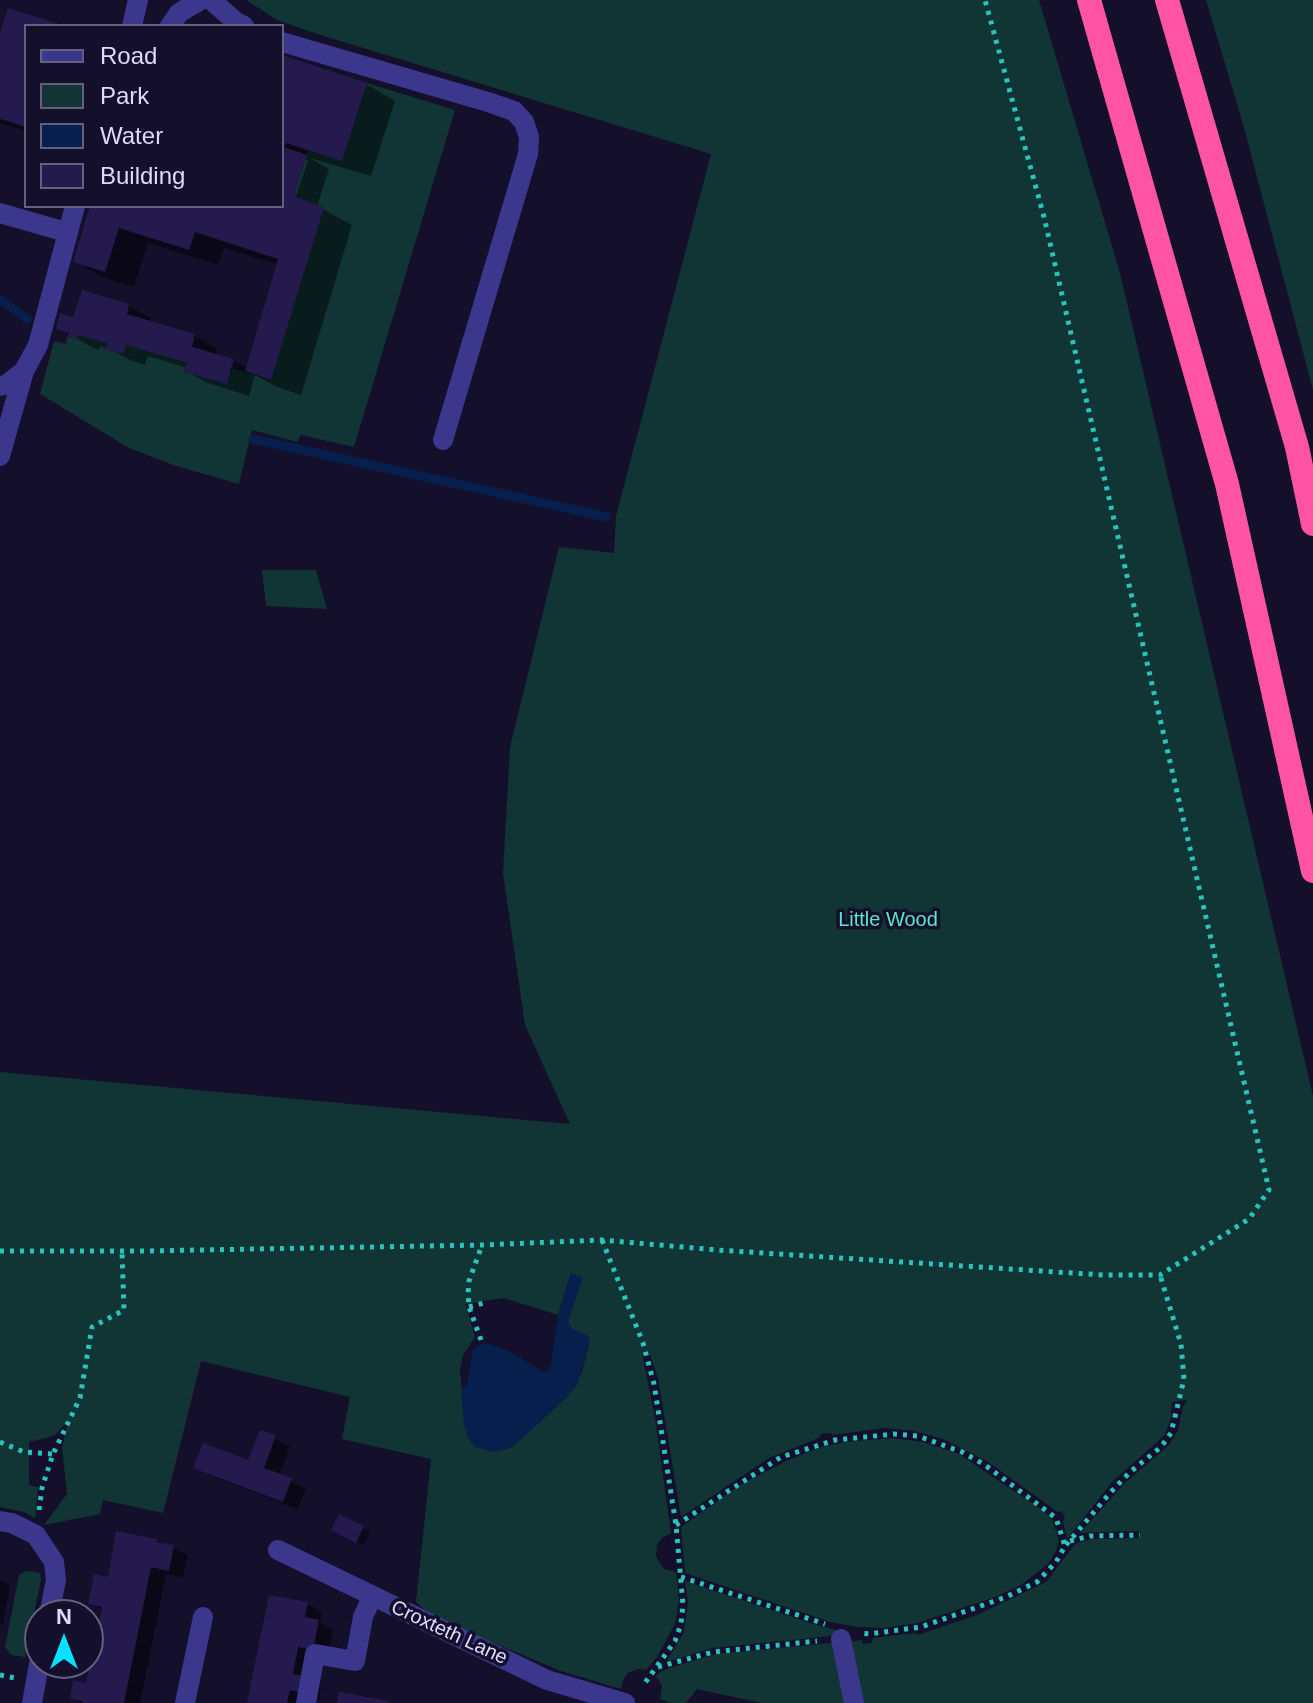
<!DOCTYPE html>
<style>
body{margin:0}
#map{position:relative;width:1313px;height:1703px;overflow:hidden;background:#140f2b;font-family:Arial,sans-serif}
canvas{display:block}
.legend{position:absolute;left:24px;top:24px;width:260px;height:184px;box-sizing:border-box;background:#140f2b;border:2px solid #656080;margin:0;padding:10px 14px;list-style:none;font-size:24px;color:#ded9ff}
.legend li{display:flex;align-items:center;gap:16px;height:40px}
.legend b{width:40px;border:2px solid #656080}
.north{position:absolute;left:24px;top:1599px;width:80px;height:80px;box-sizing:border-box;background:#140f2b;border:2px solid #656080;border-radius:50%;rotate:0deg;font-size:22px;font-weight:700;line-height:32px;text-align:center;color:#ded9ff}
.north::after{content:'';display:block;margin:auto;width:28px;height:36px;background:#05e2ff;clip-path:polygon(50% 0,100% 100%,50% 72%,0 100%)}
</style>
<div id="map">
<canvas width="1313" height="1703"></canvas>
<ul class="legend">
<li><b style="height:10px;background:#3b378d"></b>Road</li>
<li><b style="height:22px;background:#113535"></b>Park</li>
<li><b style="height:22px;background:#071f4c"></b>Water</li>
<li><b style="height:22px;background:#251a4d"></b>Building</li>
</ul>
<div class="north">N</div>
</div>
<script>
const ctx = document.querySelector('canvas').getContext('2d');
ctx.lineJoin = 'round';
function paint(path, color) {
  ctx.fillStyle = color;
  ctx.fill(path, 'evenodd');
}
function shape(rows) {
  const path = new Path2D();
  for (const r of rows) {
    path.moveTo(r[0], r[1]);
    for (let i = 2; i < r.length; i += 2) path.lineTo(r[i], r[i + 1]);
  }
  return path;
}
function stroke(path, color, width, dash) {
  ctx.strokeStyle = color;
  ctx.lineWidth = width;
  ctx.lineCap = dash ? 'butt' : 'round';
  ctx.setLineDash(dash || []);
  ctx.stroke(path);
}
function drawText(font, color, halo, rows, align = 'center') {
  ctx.font = font + ' Arial,sans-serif';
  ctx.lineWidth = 7;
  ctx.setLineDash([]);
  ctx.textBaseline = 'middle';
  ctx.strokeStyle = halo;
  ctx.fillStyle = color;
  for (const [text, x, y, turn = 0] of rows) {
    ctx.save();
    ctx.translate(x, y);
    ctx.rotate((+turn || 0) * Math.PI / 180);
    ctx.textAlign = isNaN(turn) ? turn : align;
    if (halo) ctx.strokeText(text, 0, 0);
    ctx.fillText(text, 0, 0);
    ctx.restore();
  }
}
paint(shape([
 [246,0,1039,0,1120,273,1313,1096,1313,1703,861,1703,847,1642,862,1640,863,1644,872,1643,873,1638,916,1633,918,1635,979,1614,1046,1582,1075,1544,1091,1539,1140,1538,1140,1531,1080,1533,1125,1483,1169,1445,1178,1430,1183,1407,1187,1400,1172,1402,1171,1418,1165,1435,1113,1481,1067,1539,1063,1521,1065,1517,1061,1511,1058,1512,988,1462,943,1439,914,1431,885,1428,832,1435,831,1433,821,1434,819,1438,769,1458,681,1517,658,1378,650,1355,642,1354,655,1417,671,1533,662,1538,657,1545,656,1557,664,1569,676,1572,679,1600,675,1624,657,1657,646,1670,637,1669,628,1673,623,1680,621,1689,561,1671,487,1640,430,1615,416,1602,431,1459,342,1439,350,1397,201,1361,163,1513,103,1500,100,1514,44,1525,67,1494,62,1448,68,1421,54,1436,29,1442,29,1485,38,1487,35,1518,24,1512,0,1507,0,1072,570,1124,525,1025,503,873,510,747,559,547,614,553,616,516,711,154,311,32,277,20],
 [571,1273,567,1321,572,1329,590,1340,582,1372,567,1397,511,1448,465,1425,460,1370,463,1355,475,1337,465,1304,504,1298,558,1315],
 [1206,0,1313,0,1313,390,1243,124],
 [367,83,455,110,354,447,301,435,297,442,252,430,239,484,176,466,129,448,40,394,54,341,66,344,68,336,77,339,78,335,107,343,106,349,122,354,126,345,187,363,184,372,227,384,232,368,271,380,323,207,294,196,308,150,342,160],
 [262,570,316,570,327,609,266,606],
 [891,1438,923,1442,959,1454,1045,1512,1052,1519,1059,1540,1056,1551,1048,1564,1021,1585,995,1597,918,1623,884,1628,857,1627,830,1622,685,1573,681,1527,740,1485,786,1461,821,1447,846,1442],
 [26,1571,40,1573,41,1580,25,1657,11,1655,5,1647,19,1575],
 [685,1581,813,1624,851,1634,713,1648,666,1662,684,1632,688,1602],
 [832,1643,847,1703,762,1703,697,1689,686,1703,672,1703,660,1699,662,1686,656,1676,663,1670,716,1654]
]), '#113535');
paint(shape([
 [571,1273,583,1278,568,1321,572,1329,587,1335,590,1340,577,1385,567,1397,511,1448,494,1452,475,1447,468,1438,464,1425,461,1388,467,1385,473,1349,484,1343,493,1345,511,1352,544,1372,550,1370,558,1315]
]), '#071f4c');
paint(shape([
 [9,10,58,26,26,26,26,131,0,123,0,39],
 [282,58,366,84,395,101,371,176,310,158,329,169,317,206,352,225,301,395,277,387,255,375,249,396,208,383,186,371,187,368,148,356,145,365,130,360,110,349,100,346,99,350,93,348,58,328,75,319,129,306,151,318,149,323,195,336,217,349,215,355,234,361,248,369,279,265,224,248,218,265,148,243,134,287,104,278,75,261,92,206,282,206],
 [303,160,308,160,293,206,289,205],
 [261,1432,290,1446,279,1475,306,1489,298,1509,210,1475,196,1467,249,1463],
 [340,1516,370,1532,363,1545,333,1529],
 [156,1540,188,1555,183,1578,166,1574,140,1703,82,1703,72,1697,88,1685,93,1657,88,1654,88,1638,97,1640,103,1611,91,1603,109,1579],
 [0,1580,10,1586,3,1624,0,1623],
 [307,1604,322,1612,320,1622,333,1630,327,1657,308,1679,321,1687,319,1700,304,1697,303,1703,249,1703]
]), '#0007');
stroke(shape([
 [0,299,27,319],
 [253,439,607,517]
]), '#071f4c', 9);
paint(shape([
 [8,8,62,25,26,26,26,127,0,119,0,32],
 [282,55,367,83,342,161,286,143,284,147,307,155,294,196,324,207,271,380,245,371,278,259,195,232,189,250,119,228,105,272,73,262,90,206,282,206],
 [82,290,129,304,127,314,195,334,192,347,234,359,227,384,184,372,187,363,126,345,123,354,105,349,107,343,78,335,77,339,68,336,69,333,56,329,60,313,73,317],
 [260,1430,276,1435,264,1468,292,1478,283,1502,193,1468,203,1443,248,1460],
 [339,1514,364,1526,356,1543,331,1530],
 [116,1531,157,1539,157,1542,174,1545,169,1571,151,1567,124,1703,82,1703,82,1701,70,1698,73,1680,86,1683,92,1654,88,1653,88,1635,96,1637,102,1607,88,1604,94,1574,108,1577],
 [269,1595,308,1602,305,1617,319,1620,313,1650,298,1647,293,1674,308,1677,304,1693,290,1690,287,1703,247,1703],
 [339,1692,389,1701,389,1703,337,1703]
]), '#251a4d');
stroke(shape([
 [602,1240,643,1343,654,1384,676,1525,683,1605,681,1624,675,1641,642,1687],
 [0,1251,143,1251,483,1245,602,1240,717,1250,1103,1275,1160,1275,1249,1219,1269,1190,1044,217,985,0],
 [469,1307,488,1302],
 [481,1340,469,1307,468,1294,469,1281,482,1245],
 [0,1442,24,1452,53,1454],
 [39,1510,42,1488,53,1454,80,1398,92,1327,124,1310,122,1251],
 [676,1525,781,1457,835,1440,894,1434,918,1436,962,1452,985,1465,1056,1518,1065,1546,1056,1562,1037,1582,1006,1597,921,1627,869,1634,862,1633],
 [1070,1541,1090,1536,1140,1535],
 [1066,1545,1110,1493,1130,1472,1161,1447,1171,1433,1184,1379,1181,1344,1160,1275],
 [681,1577,825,1624],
 [658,1667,713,1652,817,1641],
 [0,1675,15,1678]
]), '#28c4bd', 5, [4, 6]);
stroke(shape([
 [211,0,236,22,244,26],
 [132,26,138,0],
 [170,26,179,13,201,0],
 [282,42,488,102,514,111,524,122,529,137,528,154,443,440],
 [0,213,66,232],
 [0,386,6,385,24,371],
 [0,456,24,371,38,345,75,206],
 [0,1521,12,1523,36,1535,54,1562,56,1580,49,1615],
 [278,1550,547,1680,625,1703],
 [841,1639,854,1703],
 [32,1703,40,1659],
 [185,1703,203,1617],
 [306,1703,315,1654,355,1661,363,1617,372,1597]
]), '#3b378d', 20);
stroke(shape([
 [1089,0,1227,484,1313,871],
 [1167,0,1297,447,1313,524]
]), '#ff54a3', 24);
drawText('20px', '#5ce8c7', '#140f2b', [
 ["Little Wood",888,920]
]);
drawText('20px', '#ded9ff', '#140f2b', [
 ["Croxteth Lane",449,1633,25]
]);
</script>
